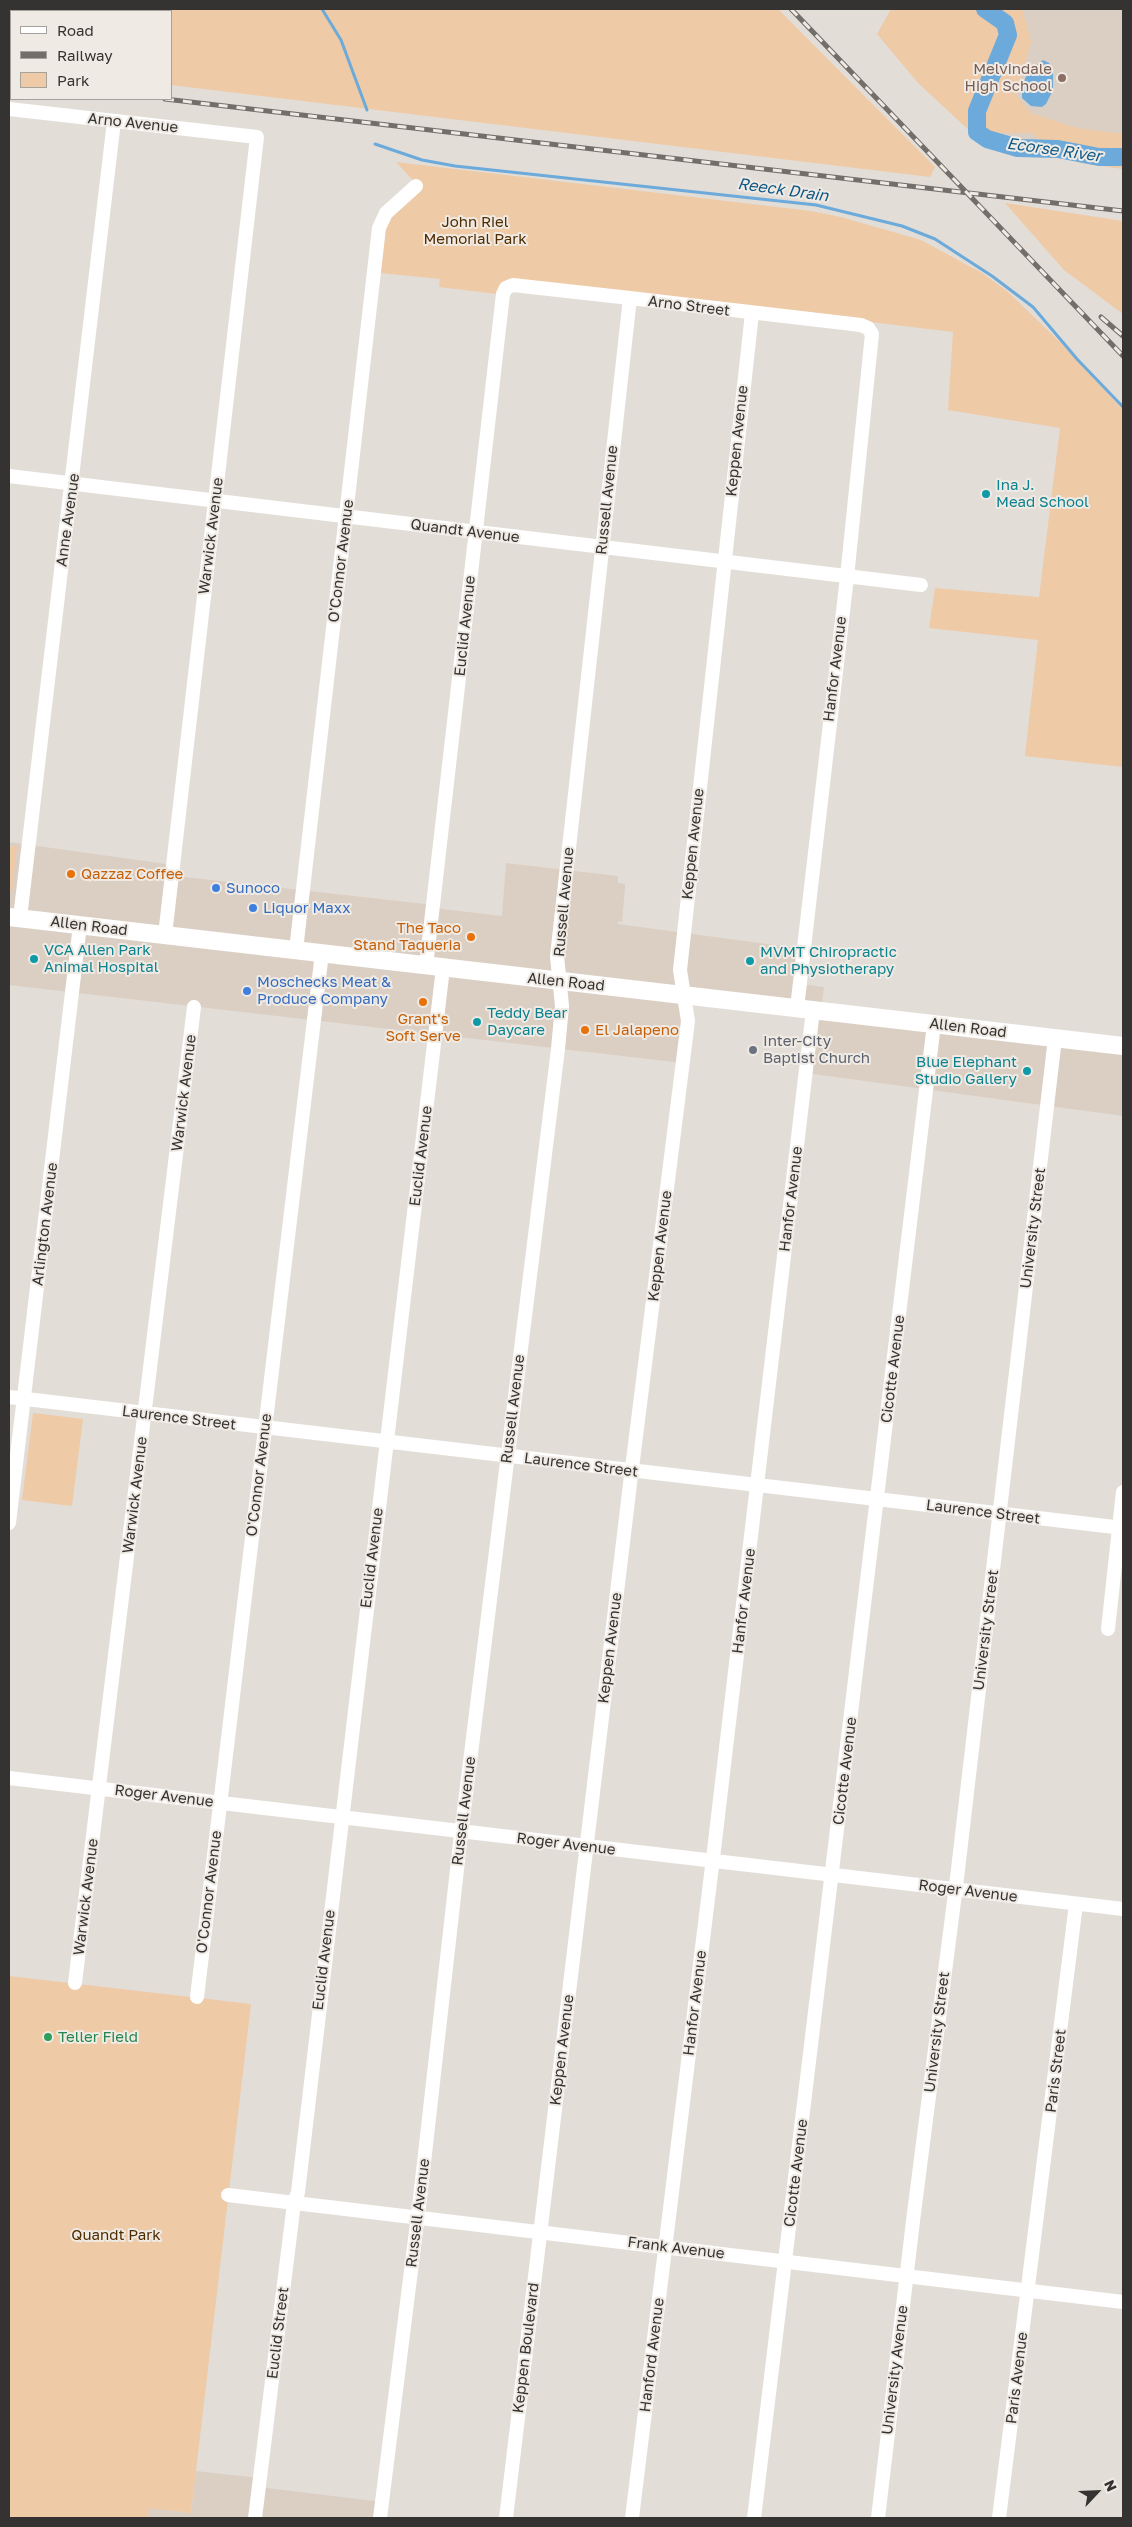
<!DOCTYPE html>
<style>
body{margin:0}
#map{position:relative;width:1132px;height:2527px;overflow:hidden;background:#e3ddd7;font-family:"Golos Text",sans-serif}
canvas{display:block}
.frame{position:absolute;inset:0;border:10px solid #353331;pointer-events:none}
.legend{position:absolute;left:10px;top:10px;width:162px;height:90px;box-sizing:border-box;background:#f0eae4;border:1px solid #a5a19c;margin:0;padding:6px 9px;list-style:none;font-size:15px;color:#353331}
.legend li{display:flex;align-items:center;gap:10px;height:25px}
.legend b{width:25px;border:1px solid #a5a19c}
.north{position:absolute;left:1072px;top:2467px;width:50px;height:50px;-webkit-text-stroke:4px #f0eae4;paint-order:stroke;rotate:65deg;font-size:14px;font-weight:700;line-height:20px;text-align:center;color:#353331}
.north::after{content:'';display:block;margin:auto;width:18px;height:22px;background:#353331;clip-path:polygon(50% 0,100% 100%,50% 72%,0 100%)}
</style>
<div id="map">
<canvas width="1132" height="2527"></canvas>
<div class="frame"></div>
<ul class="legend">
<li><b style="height:6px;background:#fff"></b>Road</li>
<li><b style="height:6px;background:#726f6b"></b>Railway</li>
<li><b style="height:14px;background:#eecaa6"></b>Park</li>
</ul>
<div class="north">N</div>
</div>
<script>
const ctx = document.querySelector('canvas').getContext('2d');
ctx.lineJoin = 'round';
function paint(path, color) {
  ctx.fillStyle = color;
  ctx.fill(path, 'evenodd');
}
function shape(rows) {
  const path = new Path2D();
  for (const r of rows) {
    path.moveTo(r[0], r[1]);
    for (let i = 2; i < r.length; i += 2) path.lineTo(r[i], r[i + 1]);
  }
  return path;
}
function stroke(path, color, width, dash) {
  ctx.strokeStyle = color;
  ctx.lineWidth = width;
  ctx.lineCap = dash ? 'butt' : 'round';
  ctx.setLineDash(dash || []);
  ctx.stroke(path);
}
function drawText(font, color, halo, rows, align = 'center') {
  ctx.font = font + ' "Golos Text",sans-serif';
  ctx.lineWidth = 4;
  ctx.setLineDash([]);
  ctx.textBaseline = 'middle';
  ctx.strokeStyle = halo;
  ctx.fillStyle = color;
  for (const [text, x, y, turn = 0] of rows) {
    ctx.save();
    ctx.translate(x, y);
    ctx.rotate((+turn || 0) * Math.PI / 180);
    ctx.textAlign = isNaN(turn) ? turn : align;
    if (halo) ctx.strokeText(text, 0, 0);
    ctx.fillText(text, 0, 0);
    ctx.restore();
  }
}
paint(shape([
 [998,9,1123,9,1123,150,1060,139,1019,141,986,128],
 [9,842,166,864,184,877,434,905,434,908,502,916,506,863,618,876,618,883,625,884,625,888,622,922,618,921,618,924,804,949,800,984,824,987,821,1011,1123,1046,1123,1116,806,1073,813,1010,684,995,683,1063,9,985],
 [196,2471,260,2478,259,2487,382,2502,380,2518,148,2518,149,2508,191,2513]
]), '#dbcfc4');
paint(shape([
 [9,9,778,9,935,167,930,177,171,85,171,11,11,11,11,67,9,66],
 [891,9,1022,9,1031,41,1016,95,1031,113,1077,128,1123,134,1123,169,1080,163,1056,152,1031,133,972,133,918,83,877,34],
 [396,162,811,211,841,217,921,240,982,273,1007,291,1062,344,1123,410,1123,767,1025,756,1038,640,929,628,935,588,1039,597,1060,428,948,410,953,332,515,279,497,294,439,287,440,279,380,273,385,227,391,218,422,190],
 [1005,203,1123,221,1123,314,1064,270],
 [9,846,17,847,12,892,9,891],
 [33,1413,83,1419,72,1506,22,1500],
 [9,1976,251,2004,191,2513,149,2508,148,2518,9,2518]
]), '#eecaa6');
paint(shape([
 [1043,60,1049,63,1053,70,1053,90,1046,104,1042,107,1031,106,1022,98,1022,85,1029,71]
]), '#6baada');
stroke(shape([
 [322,9,341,40,367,110],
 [375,144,422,160,455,166,816,205,902,226,935,239,992,276,1033,307,1077,359,1123,407]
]), '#6baada', 3);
stroke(shape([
 [985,9,1005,23,1008,35,977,111,977,132,987,139,1018,148,1058,149,1099,157,1123,157]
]), '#6baada', 18);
stroke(shape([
 [9,109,257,137,165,935],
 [9,476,921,585],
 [20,918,114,121],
 [296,950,379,228,386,213,416,186],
 [426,966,503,294,506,288,513,285,630,298,861,325,868,328,872,334,847,577,797,1008],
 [9,1397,1123,1528],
 [9,1523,80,925],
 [1108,1629,1123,1492],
 [9,1778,1123,1909],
 [75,1983,194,1007],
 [197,1997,322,953],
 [228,2195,1123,2302],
 [255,2518,294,2203,298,2192,443,968],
 [380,2518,419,2207,460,1843,558,1049,562,1006,557,956,630,298],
 [506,2518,630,1484,688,1021,680,970,752,313],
 [632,2518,714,1850,813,1010],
 [754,2518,934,1024],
 [878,2518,913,2221,957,1878,1055,1038],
 [999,2518,1076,1904]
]), '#fff', 14);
stroke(shape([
 [9,917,1123,1046]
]), '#fff', 18);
const rail = shape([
 [791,9,1123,356],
 [9,80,11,81],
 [165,99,1123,211],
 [1101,317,1123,336]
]);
stroke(rail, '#726f6b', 5);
stroke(rail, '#f0eae4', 3, [9]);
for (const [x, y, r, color] of [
 [1062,78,5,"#8d6e63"],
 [986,494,5,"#0f9aa8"],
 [71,874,5,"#e8710a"],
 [216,888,5,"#3f7fe0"],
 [253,908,5,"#3f7fe0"],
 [471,937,5,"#e8710a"],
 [34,959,5,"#0f9aa8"],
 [750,961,5,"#0f9aa8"],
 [247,991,5,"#3f7fe0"],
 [423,1002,5,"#e8710a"],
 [477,1022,5,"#0f9aa8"],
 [585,1030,5,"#e8710a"],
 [753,1050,5,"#6b7280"],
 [1027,1071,5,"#0f9aa8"],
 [48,2037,5,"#2e9e5b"]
]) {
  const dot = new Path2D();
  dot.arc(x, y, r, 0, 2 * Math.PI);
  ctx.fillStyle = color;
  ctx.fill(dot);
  stroke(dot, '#f0eae4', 2);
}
drawText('15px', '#785e54', '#f0eae4', [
 ["Melvindale",1052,69],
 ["High School",1052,86]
], 'right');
drawText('15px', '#353331', '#f0eae4', [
 ["Arno Avenue",133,123,6],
 ["Arno Street",689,306,7],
 ["Keppen Avenue",737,441,-84],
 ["Russell Avenue",607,500,-84],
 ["Anne Avenue",68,520,-82],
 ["Quandt Avenue",465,531,7],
 ["Warwick Avenue",211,536,-83],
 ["O'Connor Avenue",341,561,-83],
 ["Euclid Avenue",465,626,-84],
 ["Hanfor Avenue",835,669,-83],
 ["Keppen Avenue",693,844,-84],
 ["Russell Avenue",564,902,-85],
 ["Allen Road",89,926,7],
 ["Allen Road",566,982,6],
 ["Allen Road",968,1028,7],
 ["Warwick Avenue",184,1093,-83],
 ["Euclid Avenue",421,1156,-83],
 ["Hanfor Avenue",791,1199,-83],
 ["Arlington Avenue",45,1224,-83],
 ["University Street",1033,1228,-83],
 ["Keppen Avenue",660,1246,-83],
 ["Cicotte Avenue",893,1369,-83],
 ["Russell Avenue",513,1409,-83],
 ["Laurence Street",179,1418,7],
 ["Laurence Street",581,1465,7],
 ["O'Connor Avenue",259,1475,-83],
 ["Warwick Avenue",135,1495,-83],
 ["Laurence Street",983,1512,7],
 ["Euclid Avenue",372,1558,-83],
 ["Hanfor Avenue",744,1601,-83],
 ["University Street",986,1630,-83],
 ["Keppen Avenue",610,1648,-83],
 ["Cicotte Avenue",845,1771,-83],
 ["Roger Avenue",164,1796,7],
 ["Russell Avenue",464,1811,-83],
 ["Roger Avenue",566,1844,7],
 ["Roger Avenue",968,1891,7],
 ["O'Connor Avenue",209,1892,-83],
 ["Warwick Avenue",86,1897,-83],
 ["Euclid Avenue",324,1960,-83],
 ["Hanfor Avenue",695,2003,-83],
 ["University Street",937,2032,-83],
 ["Keppen Avenue",562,2050,-83],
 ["Paris Street",1056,2071,-83],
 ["Cicotte Avenue",796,2173,-83],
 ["Russell Avenue",418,2213,-83],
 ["Frank Avenue",676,2248,7],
 ["Euclid Street",278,2333,-83],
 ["Keppen Boulevard",526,2348,-83],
 ["Hanford Avenue",652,2355,-83],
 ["University Avenue",895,2370,-83],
 ["Paris Avenue",1017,2378,-83]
]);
drawText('15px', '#502d00', '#f0eae4', [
 ["John Riel",475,222],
 ["Memorial Park",475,239],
 ["Quandt Park",116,2235]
]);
drawText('15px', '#0d838f', '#f0eae4', [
 ["Ina J.",996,485],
 ["Mead School",996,502],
 ["VCA Allen Park",44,950],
 ["Animal Hospital",44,967],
 ["MVMT Chiropractic",760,952],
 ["and Physiotherapy",760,969],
 ["Teddy Bear",487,1013],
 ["Daycare",487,1030],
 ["Blue Elephant",1017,1062,"right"],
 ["Studio Gallery",1017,1079,"right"]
], 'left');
drawText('15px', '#c56008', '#f0eae4', [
 ["Qazzaz Coffee",81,874],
 ["The Taco",461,928,"right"],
 ["Stand Taqueria",461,945,"right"],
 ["Grant's",423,1019,"center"],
 ["Soft Serve",423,1036,"center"],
 ["El Jalapeno",595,1030]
], 'left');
drawText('15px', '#366cbe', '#f0eae4', [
 ["Sunoco",226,888],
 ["Liquor Maxx",263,908],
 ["Moschecks Meat &",257,982],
 ["Produce Company",257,999]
], 'left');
drawText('15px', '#5b616d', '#f0eae4', [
 ["Inter-City",763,1041],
 ["Baptist Church",763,1058]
], 'left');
drawText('15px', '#27864d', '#f0eae4', [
 ["Teller Field",58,2037]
], 'left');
drawText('italic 16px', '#105a88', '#f0eae4', [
 ["Ecorse River",1054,150,8],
 ["Reeck Drain",783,190,8]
]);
</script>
